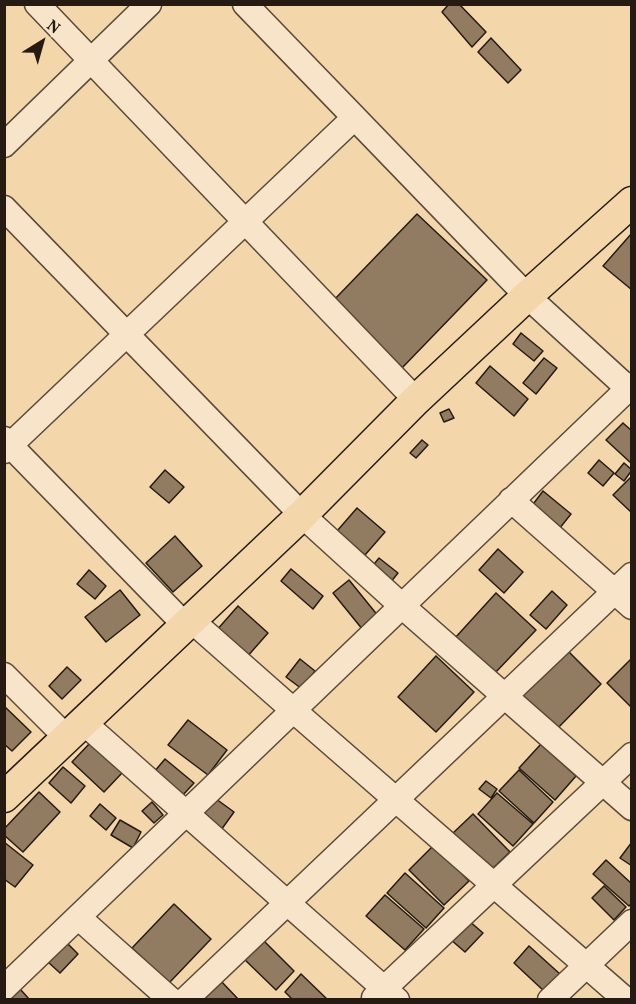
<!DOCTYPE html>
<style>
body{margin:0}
#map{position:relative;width:636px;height:1004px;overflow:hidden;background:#f4d6ab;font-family:Vollkorn,serif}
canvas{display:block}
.frame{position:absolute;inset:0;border:6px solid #261b13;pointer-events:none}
.north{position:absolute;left:12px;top:12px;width:60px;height:60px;-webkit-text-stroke:4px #f8e4c8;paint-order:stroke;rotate:37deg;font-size:16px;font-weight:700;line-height:24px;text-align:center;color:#261b13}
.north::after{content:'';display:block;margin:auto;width:21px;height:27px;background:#261b13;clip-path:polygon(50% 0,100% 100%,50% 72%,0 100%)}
</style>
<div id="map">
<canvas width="636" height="1004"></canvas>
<div class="frame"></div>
<div class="north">N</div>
</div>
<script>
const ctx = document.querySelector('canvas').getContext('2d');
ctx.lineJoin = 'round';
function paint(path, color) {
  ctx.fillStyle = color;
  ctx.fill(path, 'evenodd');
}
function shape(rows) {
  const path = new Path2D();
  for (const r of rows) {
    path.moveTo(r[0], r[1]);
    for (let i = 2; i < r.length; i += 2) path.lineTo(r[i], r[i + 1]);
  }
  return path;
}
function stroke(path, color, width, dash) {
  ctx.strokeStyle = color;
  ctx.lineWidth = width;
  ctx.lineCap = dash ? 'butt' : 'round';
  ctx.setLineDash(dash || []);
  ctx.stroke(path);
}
const building = shape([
 [449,4,459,4,486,32,472,47,442,12,449,4],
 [491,38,521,70,508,83,478,52,491,38],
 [417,214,487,280,401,369,332,302,417,214],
 [632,233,632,290,603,266,632,233],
 [521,333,543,351,534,361,513,344,521,333],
 [544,358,557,368,536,394,523,383,544,358],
 [490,366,528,399,514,416,476,383,490,366],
 [449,409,454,418,444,422,440,413,449,409],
 [623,423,632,431,632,464,606,440,623,423],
 [422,440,428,445,416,458,410,453,422,440],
 [599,460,614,473,603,486,588,473,599,460],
 [624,463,632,470,624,481,615,474,624,463],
 [165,470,184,487,169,503,150,487,165,470],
 [632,476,632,513,613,495,632,476],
 [543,491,571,514,559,529,531,507,543,491],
 [357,508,385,532,365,555,337,531,357,508],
 [175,536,202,566,173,592,146,563,175,536],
 [498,549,523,572,504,593,479,570,498,549],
 [379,558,398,573,390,583,371,568,379,558],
 [291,569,323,596,313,609,281,581,291,569],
 [89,570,106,586,95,599,77,584,89,570],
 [349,580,379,617,363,630,333,593,349,580],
 [120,590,140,615,106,642,85,617,120,590],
 [552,591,567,605,546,629,530,615,552,591],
 [496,593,536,630,494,674,455,638,496,593],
 [238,606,268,633,246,658,216,631,238,606],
 [567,650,601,684,554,732,520,698,567,650],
 [436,656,474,692,436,732,398,697,436,656],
 [632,658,632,708,607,683,632,658],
 [300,659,315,671,302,689,286,677,300,659],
 [67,667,81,680,62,699,49,686,67,667],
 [4,706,31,732,12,751,4,744,4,706],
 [188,720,227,750,208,775,168,745,188,720],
 [90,743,122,773,104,792,72,762,90,743],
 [541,744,576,776,555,800,519,768,541,744],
 [165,759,194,783,182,796,154,772,165,759],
 [63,767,85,786,71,803,49,783,63,767],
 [519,770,553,802,534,823,499,791,519,770],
 [486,781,497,789,491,798,479,789,486,781],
 [39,792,60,812,23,852,4,835,4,829,39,792],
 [497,793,533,824,513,846,478,814,497,793],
 [212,796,234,812,221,830,199,813,212,796],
 [152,802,163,815,154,823,142,811,152,802],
 [100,804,116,818,106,830,90,816,100,804],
 [473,814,510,852,489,872,452,834,473,814],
 [120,820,141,832,133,848,111,835,120,820],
 [4,842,33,865,15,887,4,879,4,842],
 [632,842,632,866,620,858,632,842],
 [434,845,469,881,444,905,409,870,434,845],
 [606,860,632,884,632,903,629,906,593,874,606,860],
 [405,873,444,908,426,928,387,893,405,873],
 [604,886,626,907,614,920,592,898,604,886],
 [385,895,424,929,405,950,366,916,385,895],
 [174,904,211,939,169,983,132,948,174,904],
 [468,920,483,933,465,952,450,939,468,920],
 [261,938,294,971,276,990,242,957,261,938],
 [66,942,78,954,60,973,48,962,66,942],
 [529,946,561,975,545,992,514,963,529,946],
 [301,974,328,1000,293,1000,285,992,301,974],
 [219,979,239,1000,198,1000,219,979],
 [20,989,30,1000,8,1000,20,989]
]);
paint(building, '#917c62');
stroke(building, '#261b13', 1.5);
const minor = shape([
 [37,4,416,400],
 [245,4,527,296,632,392],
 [4,145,149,4],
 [4,208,302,515,402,606,632,808],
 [4,439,185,625],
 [4,451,354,118],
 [511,500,632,607],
 [191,620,293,710,626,1000],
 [4,675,67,738],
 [83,722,397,1000],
 [78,917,171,1000],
 [4,988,632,385],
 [374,998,632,755],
 [185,1000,632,575],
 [550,1000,632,922]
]);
const major = shape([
 [4,797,302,515,416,400,527,296,632,202]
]);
stroke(minor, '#5a4a39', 27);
stroke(major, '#261b13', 33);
stroke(minor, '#f8e4c8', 24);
stroke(major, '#f4d6ab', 30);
</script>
